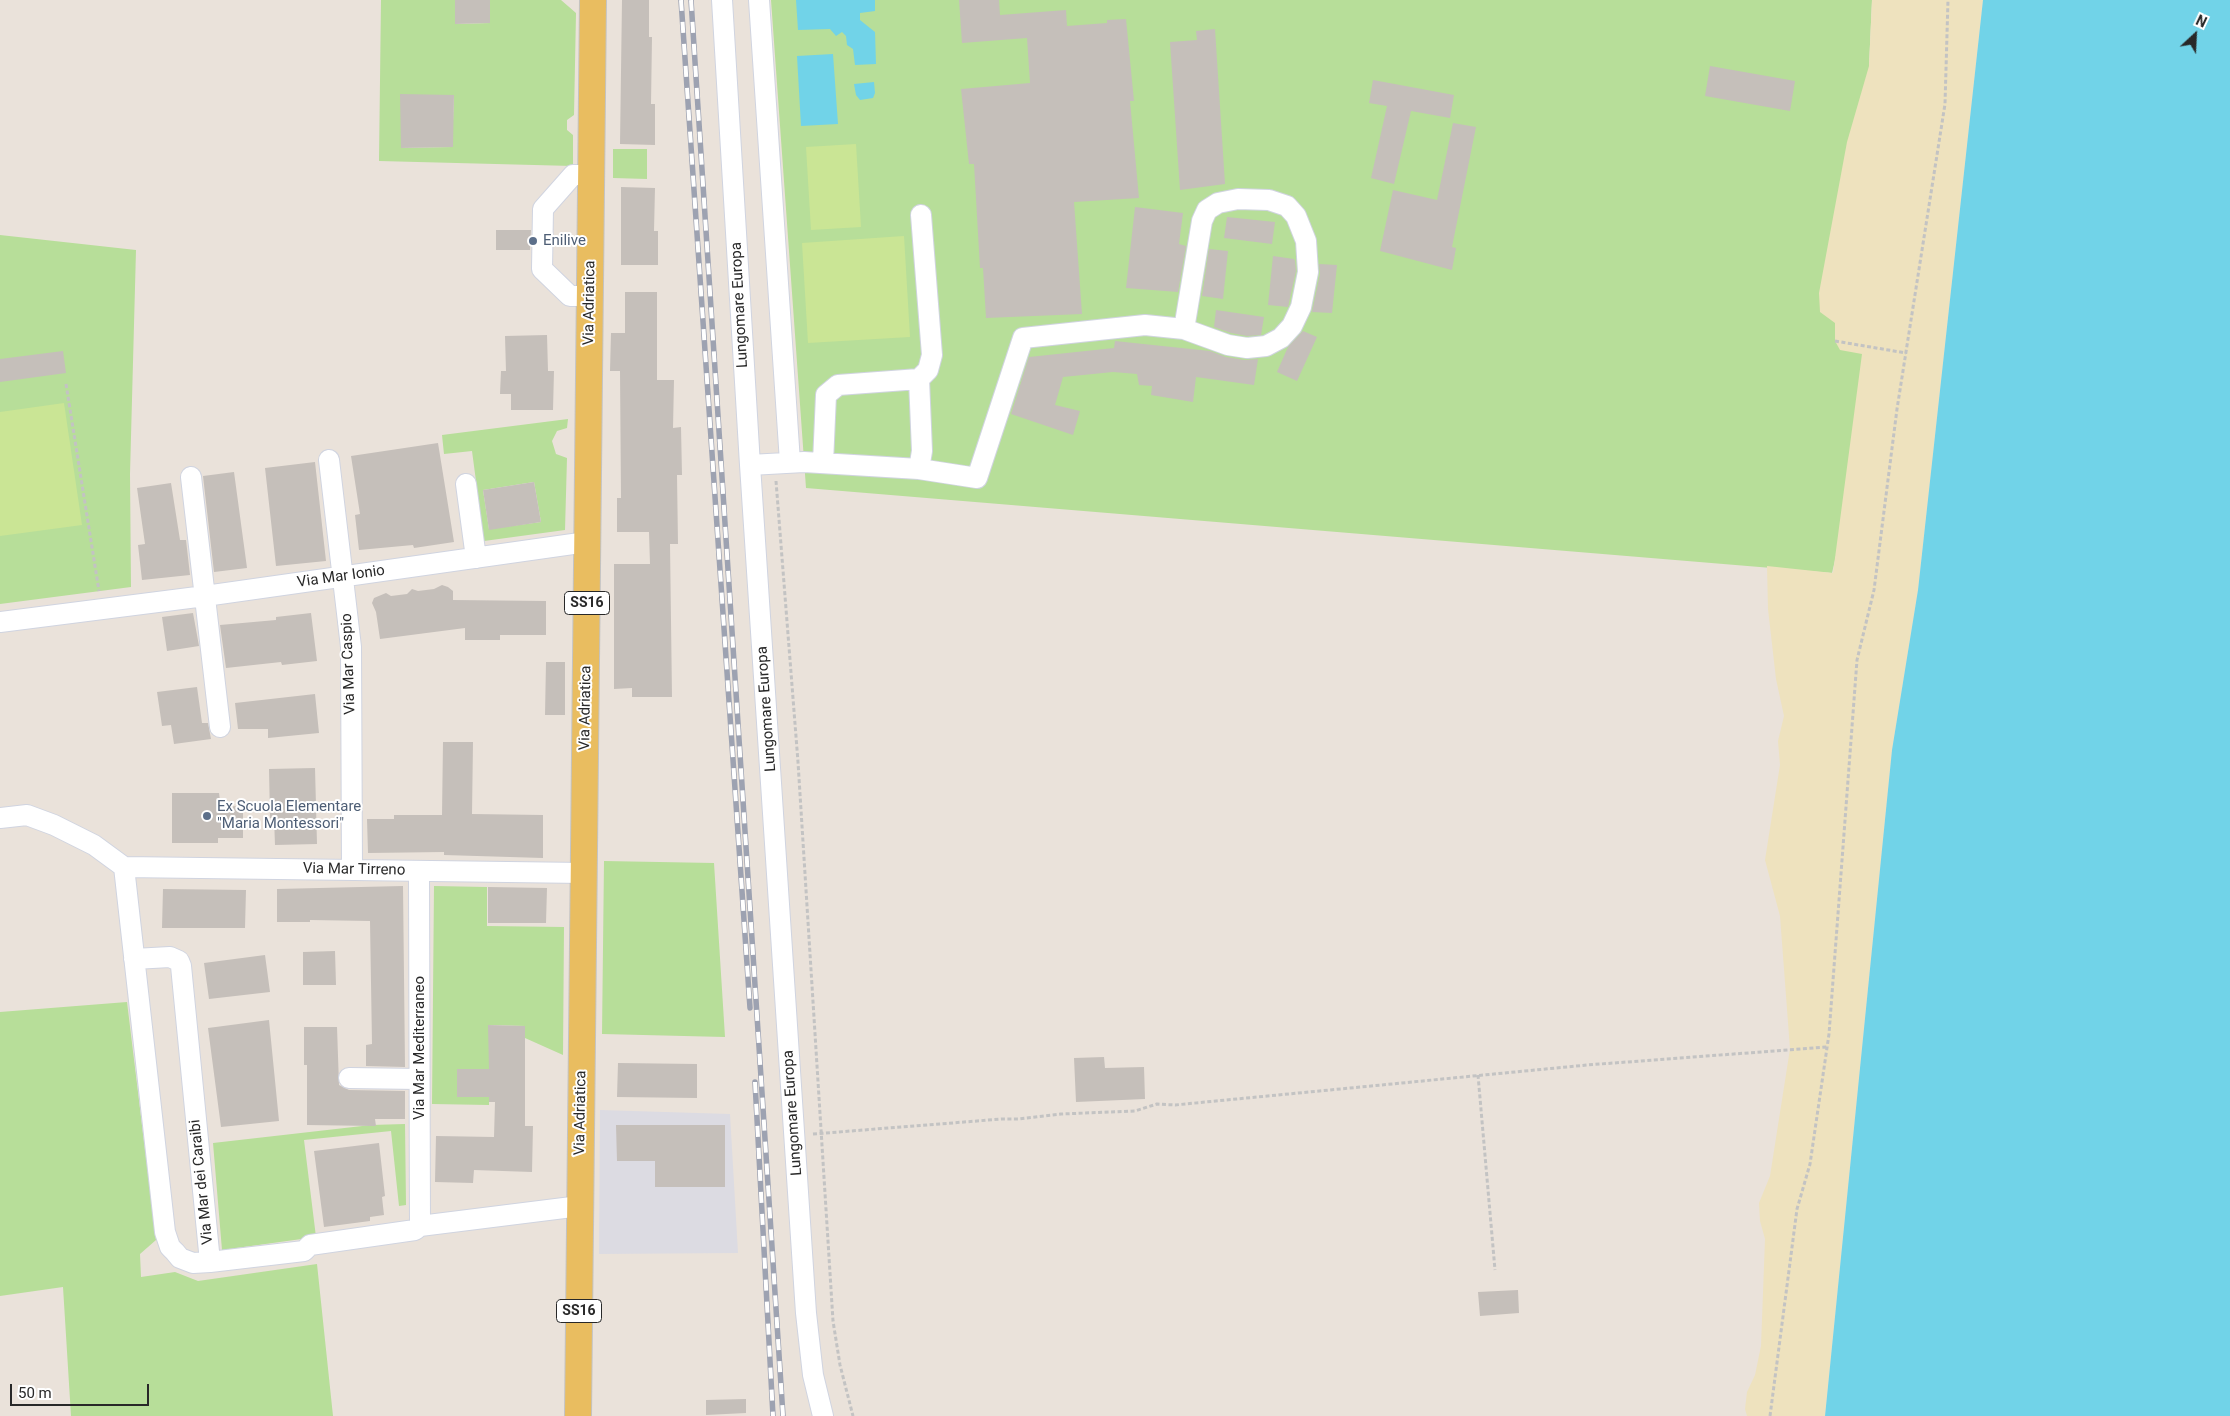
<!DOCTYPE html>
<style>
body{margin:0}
#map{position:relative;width:2230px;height:1416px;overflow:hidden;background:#eae2da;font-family:Roboto,sans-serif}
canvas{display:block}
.north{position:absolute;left:2170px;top:10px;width:50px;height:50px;-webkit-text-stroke:4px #fff;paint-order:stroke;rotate:25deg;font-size:14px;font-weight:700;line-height:20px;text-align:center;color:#282828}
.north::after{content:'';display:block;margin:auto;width:18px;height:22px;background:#282828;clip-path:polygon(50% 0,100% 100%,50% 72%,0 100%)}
.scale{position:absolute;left:10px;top:1384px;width:139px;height:22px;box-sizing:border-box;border:2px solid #282828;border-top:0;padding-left:6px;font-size:15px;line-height:18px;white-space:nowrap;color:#282828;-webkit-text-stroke:4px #fff;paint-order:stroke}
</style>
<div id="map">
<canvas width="2230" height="1416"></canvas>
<div class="north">N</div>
<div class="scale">50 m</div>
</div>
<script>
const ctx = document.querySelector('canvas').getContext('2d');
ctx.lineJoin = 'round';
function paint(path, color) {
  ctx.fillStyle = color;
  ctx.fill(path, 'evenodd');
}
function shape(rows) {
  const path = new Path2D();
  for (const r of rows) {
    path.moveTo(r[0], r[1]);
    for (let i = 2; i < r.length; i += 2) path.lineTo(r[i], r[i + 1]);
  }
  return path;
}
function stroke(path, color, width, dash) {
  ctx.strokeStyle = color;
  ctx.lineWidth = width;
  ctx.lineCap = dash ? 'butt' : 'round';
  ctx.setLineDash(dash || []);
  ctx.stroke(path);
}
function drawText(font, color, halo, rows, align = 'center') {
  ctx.font = font + ' Roboto,sans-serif';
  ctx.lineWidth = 4;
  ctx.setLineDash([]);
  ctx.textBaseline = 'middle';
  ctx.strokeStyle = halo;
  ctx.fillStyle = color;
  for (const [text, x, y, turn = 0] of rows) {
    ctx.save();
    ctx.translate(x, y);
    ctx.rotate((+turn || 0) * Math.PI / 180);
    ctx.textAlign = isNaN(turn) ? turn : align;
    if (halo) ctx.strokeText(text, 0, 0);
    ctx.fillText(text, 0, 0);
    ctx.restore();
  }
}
paint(shape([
 [600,1110,730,1114,738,1253,599,1254]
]), '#dcdbe2');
paint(shape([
 [381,0,455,0,455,24,490,23,490,0,561,0,576,13,574,115,567,120,567,130,573,135,573,166,379,161],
 [454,95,452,147,401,148],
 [771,0,1872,0,1869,66,1946,78,1832,573,806,488],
 [613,149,647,149,647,179,613,178],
 [0,235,136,250,130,474,131,587,0,604],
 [568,419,567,428,557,431,552,441,556,454,567,458,565,530,484,541,472,451,444,454,442,435],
 [534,482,541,522,489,529,483,490],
 [604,861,714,863,725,1037,602,1034],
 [434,886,487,887,487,926,564,927,563,1055,525,1038,525,1026,489,1025,489,1105,432,1104],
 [127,1002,156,1240,140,1254,141,1277,175,1272,198,1281,317,1264,333,1416,71,1416,63,1287,0,1296,0,1012],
 [405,1124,406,1205,399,1206,391,1131,304,1140,316,1237,222,1250,213,1143,371,1125]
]), '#b7de99');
paint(shape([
 [1872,0,1983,0,1918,590,1892,750,1825,1416,1747,1416,1745,1409,1747,1392,1755,1375,1761,1346,1765,1239,1760,1221,1759,1203,1770,1176,1790,1049,1780,916,1765,860,1780,765,1778,741,1784,716,1776,679,1768,609,1767,566,1833,573,1862,354,1840,350,1835,341,1835,323,1820,312,1819,293,1847,142,1869,66]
]), '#eee2be');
paint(shape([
 [856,144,861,227,811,230,806,147],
 [904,236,910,337,808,343,802,243],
 [64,403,82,525,0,536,0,412]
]), '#cae595');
paint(shape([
 [796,0,875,0,875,11,860,13,860,20,875,32,876,64,855,65,853,49,847,45,846,36,842,32,836,36,830,29,798,30],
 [1983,0,2230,0,2230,1416,1825,1416,1892,750,1918,590],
 [833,54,838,124,801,126,797,56],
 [874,82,875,93,873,98,860,100,856,95,854,84]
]), '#71d3e8');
paint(shape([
 [455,0,490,0,490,23,455,24],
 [622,0,649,0,649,37,652,37,651,104,655,104,655,145,620,144],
 [959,0,999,0,1000,15,1066,10,1067,26,1107,23,1107,20,1126,19,1134,101,1130,101,1139,198,1074,202,1082,314,986,318,983,268,980,268,974,164,969,164,961,89,1030,83,1027,38,962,43],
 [1215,29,1225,184,1180,190,1170,42,1197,40,1196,31],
 [1710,66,1795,81,1790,111,1705,96],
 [1373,80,1454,95,1450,118,1411,111,1394,184,1371,178,1387,106,1369,103],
 [400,94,454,95,453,147,401,148],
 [1453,123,1476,127,1452,247,1456,248,1452,270,1380,251,1393,190,1437,200],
 [621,187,655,188,654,231,658,231,658,265,621,265],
 [1135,207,1183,213,1179,244,1186,246,1178,292,1126,288],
 [1227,217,1275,222,1272,244,1224,238],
 [496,230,531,230,530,250,496,250],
 [1209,249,1228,251,1223,299,1202,296],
 [1273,256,1294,259,1295,261,1296,271,1288,307,1268,305],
 [1319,264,1337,265,1332,313,1312,312,1320,274],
 [625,292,657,292,657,380,674,380,673,428,681,427,682,475,677,475,678,544,670,544,672,697,632,697,632,688,614,689,614,564,650,564,649,532,617,532,617,498,621,498,620,371,610,371,611,333,625,333],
 [1216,310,1264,317,1261,335,1247,336,1231,333,1214,327],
 [1303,331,1317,337,1297,381,1277,372,1288,347],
 [547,335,548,371,554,371,553,410,511,410,511,394,500,394,501,371,506,371,505,336],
 [1115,341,1210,351,1226,357,1245,360,1258,359,1254,385,1196,377,1193,402,1151,395,1152,386,1139,385,1137,374,1113,372,1063,377,1055,405,1080,411,1073,435,1011,414,1029,357,1114,348],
 [63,351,66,373,0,382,0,359],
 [438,443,454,542,414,548,413,545,359,550,355,515,360,514,351,456],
 [315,462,326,561,276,566,265,468],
 [234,472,247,568,214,572,203,476],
 [534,482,541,522,489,530,483,490],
 [171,483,180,540,186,540,190,575,142,580,138,545,145,544,137,488],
 [442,585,448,587,453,591,453,600,546,601,546,635,500,635,500,640,465,640,465,628,380,639,376,612,372,603,374,598,386,593,391,596,407,594,412,589,418,591,434,589],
 [193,613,199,646,167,651,162,617],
 [311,613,317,661,282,665,281,662,226,668,220,625,276,620,276,617],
 [546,662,565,662,565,715,545,715],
 [197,687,202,723,208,723,211,739,174,744,171,725,162,726,157,692],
 [315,694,319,733,268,738,268,729,238,729,235,703],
 [443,742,473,742,472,814,543,815,543,858,444,855,444,852,368,853,367,819,394,819,394,815,442,815],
 [315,768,317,844,275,845,274,818,270,818,269,769],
 [172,793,219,793,221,808,243,805,243,838,218,838,218,843,172,843],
 [403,886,405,1067,366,1066,366,1045,372,1044,370,921,310,920,310,922,277,922,277,889],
 [488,887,547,888,546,923,488,923],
 [163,889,246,890,245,928,162,928],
 [335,951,336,985,303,985,303,952],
 [265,955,270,992,209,999,204,963],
 [269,1020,279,1121,221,1127,208,1028],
 [488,1025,525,1026,525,1126,533,1126,532,1172,474,1170,473,1183,435,1182,436,1136,494,1137,495,1102,489,1102,489,1097,457,1097,457,1069,489,1069],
 [304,1027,337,1027,339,1085,349,1090,405,1091,405,1119,375,1119,376,1126,307,1125,307,1065,304,1065],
 [1104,1057,1105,1068,1144,1067,1145,1099,1076,1102,1074,1058],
 [618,1063,697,1064,697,1098,617,1097],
 [616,1125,725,1125,725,1187,655,1187,655,1161,617,1161],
 [379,1143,385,1196,382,1197,384,1215,370,1217,370,1221,324,1227,314,1151],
 [1518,1290,1519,1313,1480,1316,1478,1292],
 [746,1399,746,1413,706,1415,706,1400]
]), '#c5bfba');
const minor = shape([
 [722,0,750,465,806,1313,813,1375,823,1416],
 [759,0,790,462],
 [590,296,570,296,542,269,543,209,573,175,591,175],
 [919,379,922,451,919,469],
 [329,460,351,647,352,870],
 [823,463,826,395,838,385,919,379,928,370,932,355,921,215],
 [750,465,804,462,919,469,977,478,1023,338,1145,325,1184,329,1228,345,1247,348,1266,346,1281,338,1292,326,1301,307,1308,272,1306,241,1296,216,1287,206,1269,200,1238,199,1218,203,1207,210,1202,221,1184,329],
 [191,477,220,727],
 [466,484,476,558],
 [0,622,205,596,587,542],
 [0,818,27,815,54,825,94,845,124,867],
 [124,867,165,1232,170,1247,175,1252,180,1258,193,1263,210,1262,304,1251,310,1245,415,1230,420,1226],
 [124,867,584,873],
 [419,871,420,1226,580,1206],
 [134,959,170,957,179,961,181,966,210,1262],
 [349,1078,419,1079]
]);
const major = shape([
 [578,1416,593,0]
]);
stroke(minor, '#d0d4e0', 22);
stroke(major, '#c3c3c3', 28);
stroke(shape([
 [1835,341,1906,353],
 [66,384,99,591],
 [776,481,798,762,833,1321,840,1365,853,1416],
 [1478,1075,1495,1270],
 [813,1134,1002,1119,1018,1119,1061,1114,1135,1111,1157,1104,1175,1105,1587,1065,1827,1047],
 [1770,1416,1797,1209,1810,1164,1829,1034,1857,660,1874,590,1897,409,1945,104,1948,0]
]), '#c3c3c3', 3, [4, 2.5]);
stroke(minor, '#fff', 20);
stroke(major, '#e9bd60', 26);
const rail = shape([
 [681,0,750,1008],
 [691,0,783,1416],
 [755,1082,773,1416]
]);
stroke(rail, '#9da2b1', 5.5);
stroke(rail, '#fff', 4, [11]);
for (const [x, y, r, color] of [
 [533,241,5,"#5c6f8a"],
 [207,816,5,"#5c6f8a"]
]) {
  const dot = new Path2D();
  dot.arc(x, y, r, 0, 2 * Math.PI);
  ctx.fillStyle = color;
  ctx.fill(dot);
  stroke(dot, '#fff', 2);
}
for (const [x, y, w] of [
 [587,603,45],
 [579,1311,45]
]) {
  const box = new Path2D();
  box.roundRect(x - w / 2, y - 11.5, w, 23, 4);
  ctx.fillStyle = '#fff';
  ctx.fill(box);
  stroke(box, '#282828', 1);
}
drawText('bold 14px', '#282828', null, [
 ["SS16",587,603],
 ["SS16",579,1311]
]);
drawText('15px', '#4e5e75', '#fff', [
 ["Enilive",543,241],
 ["Ex Scuola Elementare",217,807],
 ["\"Maria Montessori\"",217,824]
], 'left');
drawText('15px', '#282828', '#fff', [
 ["Via Adriatica",590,303,-89],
 ["Lungomare Europa",740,305,-93],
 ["Via Mar Ionio",341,577,-8],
 ["Via Mar Caspio",349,664,-92],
 ["Via Adriatica",586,708,-89],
 ["Lungomare Europa",767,709,-94],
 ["Via Mar Tirreno",354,870,1],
 ["Via Mar Mediterraneo",420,1048,-90],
 ["Via Adriatica",581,1113,-89],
 ["Lungomare Europa",793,1113,-94],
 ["Via Mar dei Caraibi",202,1182,-96]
]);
</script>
